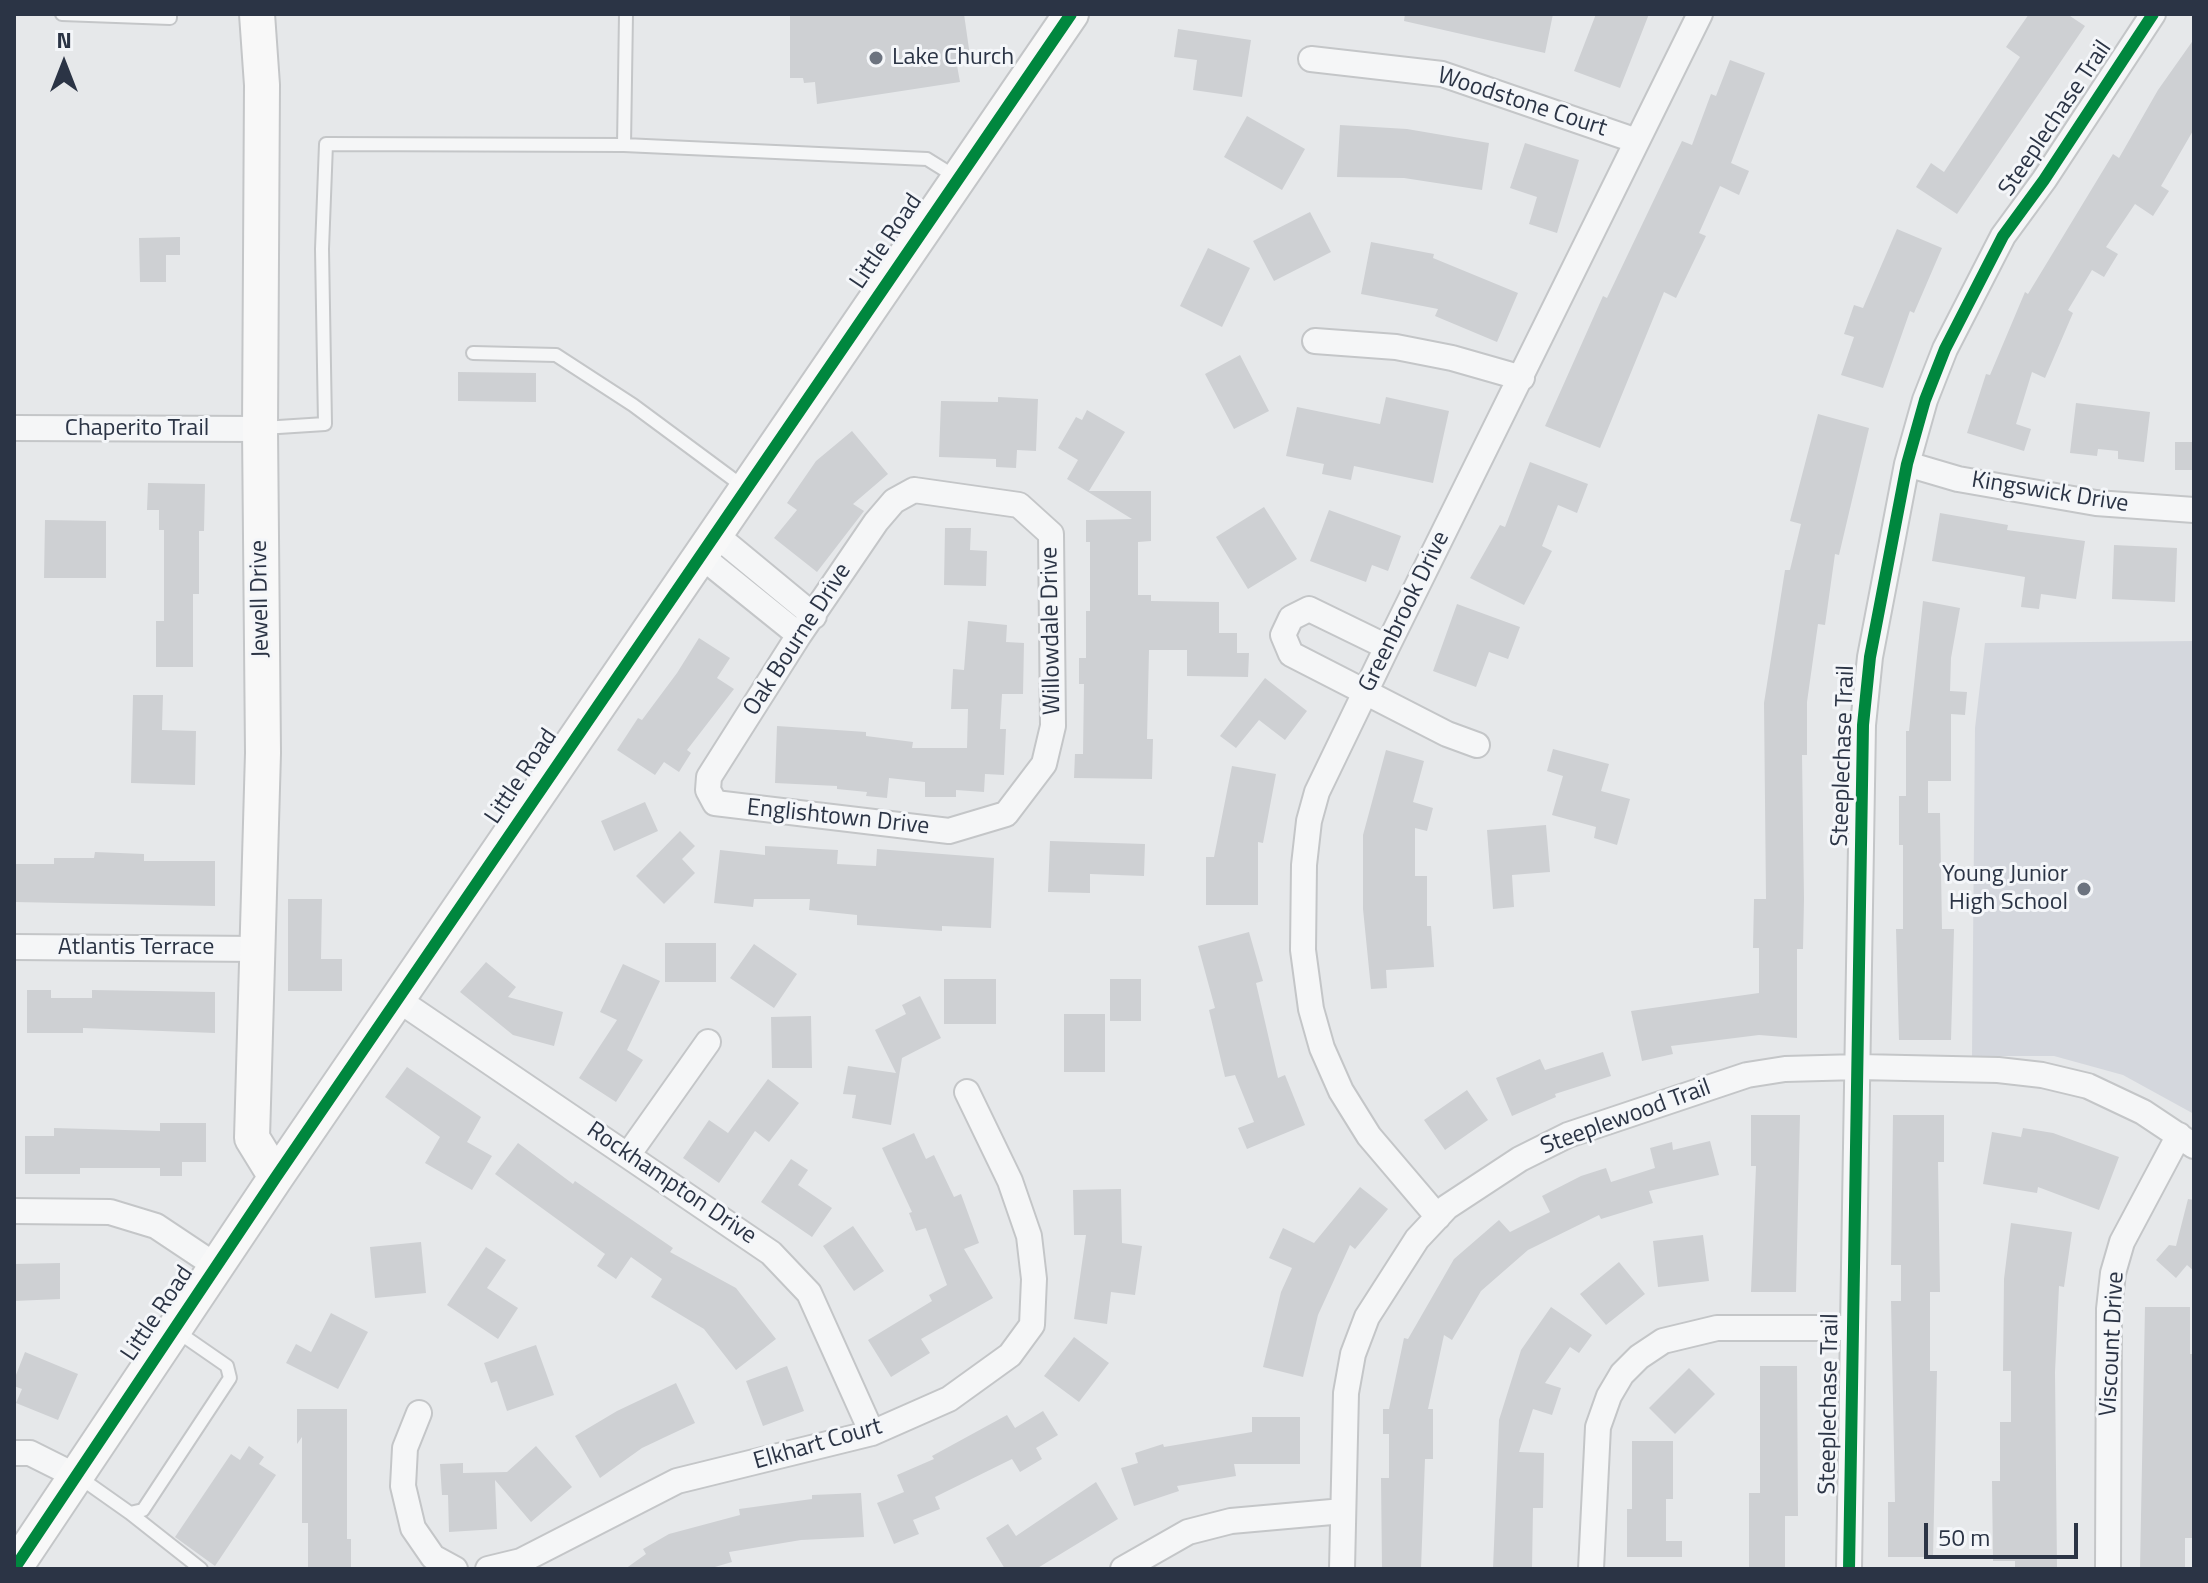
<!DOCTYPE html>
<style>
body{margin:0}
#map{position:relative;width:2208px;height:1583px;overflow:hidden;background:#e6e8ea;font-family:"Titillium Web",sans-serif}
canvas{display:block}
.frame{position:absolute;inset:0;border:16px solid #2b3445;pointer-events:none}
.north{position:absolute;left:24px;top:24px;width:80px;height:80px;-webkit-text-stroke:6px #f4f6f9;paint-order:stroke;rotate:0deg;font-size:22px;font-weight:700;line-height:32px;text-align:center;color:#2b3445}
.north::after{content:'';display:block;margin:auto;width:28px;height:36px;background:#2b3445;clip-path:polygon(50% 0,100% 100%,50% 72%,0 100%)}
.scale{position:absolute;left:1924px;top:1523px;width:154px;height:36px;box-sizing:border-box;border:4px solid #2b3445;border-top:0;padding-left:10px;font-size:24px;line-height:28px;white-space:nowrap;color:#2b3445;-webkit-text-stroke:6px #f4f6f9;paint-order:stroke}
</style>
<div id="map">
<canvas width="2208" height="1583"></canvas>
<div class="frame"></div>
<div class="north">N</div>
<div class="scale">50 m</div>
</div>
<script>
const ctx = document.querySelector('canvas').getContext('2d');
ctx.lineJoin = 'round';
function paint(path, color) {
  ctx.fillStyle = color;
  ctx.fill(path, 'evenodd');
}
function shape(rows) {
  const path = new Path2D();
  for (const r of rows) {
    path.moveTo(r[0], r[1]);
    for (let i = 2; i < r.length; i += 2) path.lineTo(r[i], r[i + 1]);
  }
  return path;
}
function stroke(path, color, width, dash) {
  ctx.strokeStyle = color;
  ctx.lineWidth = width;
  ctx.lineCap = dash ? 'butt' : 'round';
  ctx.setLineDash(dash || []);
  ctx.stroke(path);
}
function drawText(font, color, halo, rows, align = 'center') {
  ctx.font = font + ' "Titillium Web",sans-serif';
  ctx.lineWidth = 6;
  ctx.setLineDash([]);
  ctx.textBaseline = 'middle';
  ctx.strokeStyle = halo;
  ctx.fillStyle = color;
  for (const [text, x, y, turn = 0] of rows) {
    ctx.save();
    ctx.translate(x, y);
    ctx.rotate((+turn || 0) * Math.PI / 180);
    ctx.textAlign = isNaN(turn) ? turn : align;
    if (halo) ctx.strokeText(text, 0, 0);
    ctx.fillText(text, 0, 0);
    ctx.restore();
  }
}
paint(shape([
 [2194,641,2194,1114,2123,1075,2054,1056,1972,1056,1975,728,1985,643]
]), '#d4d7dd');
paint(shape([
 [790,14,964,14,970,56,956,60,960,82,817,104,815,82,804,83,803,78,790,78],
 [1405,14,1553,14,1545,53,1404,21],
 [1596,14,1649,14,1620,88,1574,71],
 [2029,14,2067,14,2085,26,1957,214,1916,187,1931,163,1944,172,2020,57,2006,47],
 [1178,29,1251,40,1242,97,1193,90,1197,60,1174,57],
 [2194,39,2194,129,2161,186,2169,191,2153,216,2135,204,2106,247,2118,254,2104,277,2092,270,2068,310,2073,313,2045,378,2032,372,2016,424,2031,429,2024,451,1967,433,1986,374,1990,375,2025,292,2028,294,2113,154,2119,158,2158,90],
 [1730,60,1765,73,1731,163,1749,171,1739,195,1720,186,1699,233,1706,236,1676,298,1664,292,1600,448,1545,426,1603,296,1607,298,1682,141,1692,145,1711,94,1716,96],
 [1247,116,1305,149,1282,190,1224,157],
 [1340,125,1407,129,1489,143,1482,190,1404,178,1337,177],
 [1525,143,1579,160,1557,233,1529,224,1537,197,1510,188],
 [1310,212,1331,252,1274,281,1253,241],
 [1897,229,1942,248,1914,313,1910,311,1883,388,1841,375,1854,337,1844,334,1854,305,1863,308],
 [180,237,180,255,166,255,166,282,140,282,139,238],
 [1371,242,1434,254,1433,258,1518,293,1497,342,1435,316,1438,309,1361,294],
 [1208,248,1250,268,1222,327,1180,306],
 [1240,355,1269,411,1234,429,1205,374],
 [458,372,536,373,536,402,458,401],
 [998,397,1038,399,1036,451,1017,450,1016,468,996,467,996,459,939,457,941,401,998,402],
 [1386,397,1449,411,1433,483,1354,466,1351,480,1322,474,1324,464,1286,456,1297,407,1380,424],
 [2076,403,2150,412,2144,462,2118,459,2118,451,2098,449,2097,456,2070,453],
 [1087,410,1125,432,1089,491,1151,491,1151,541,1138,542,1138,595,1151,595,1151,601,1219,602,1219,633,1237,633,1237,653,1249,653,1248,677,1187,676,1187,650,1149,650,1147,739,1153,739,1152,779,1074,778,1075,754,1083,754,1084,684,1079,684,1079,658,1086,658,1086,611,1090,611,1090,542,1086,542,1086,520,1132,519,1067,479,1078,460,1058,448,1076,417,1082,420],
 [1818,414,1869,428,1839,555,1835,554,1825,625,1818,624,1807,702,1807,755,1802,755,1804,899,1803,949,1797,949,1797,1038,1759,1035,1671,1046,1673,1054,1642,1061,1631,1011,1759,993,1759,948,1753,948,1754,899,1766,899,1764,703,1785,570,1790,570,1801,524,1790,521],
 [852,431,888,474,853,504,864,511,817,572,774,538,797,510,787,503,816,461],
 [2175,442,2194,442,2194,470,2175,470],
 [1530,462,1588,484,1577,513,1558,505,1542,546,1552,551,1524,605,1470,578,1500,525,1505,527],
 [148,483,205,484,204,531,199,531,199,594,193,594,193,667,156,667,156,621,164,621,164,530,159,530,159,510,147,510],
 [1264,507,1297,559,1248,589,1216,537],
 [1329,510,1401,536,1388,571,1372,565,1366,582,1310,561],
 [1940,513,2008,525,2007,530,2085,541,2076,599,2041,594,2039,609,2021,607,2025,577,1932,561],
 [45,520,106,521,106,578,44,578],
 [945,528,971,528,970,550,987,551,986,586,944,585],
 [2114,545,2177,548,2175,602,2112,599],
 [1923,601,1960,608,1951,658,1950,691,1967,692,1965,715,1951,714,1951,781,1928,781,1928,813,1940,813,1942,929,1954,929,1951,1040,1899,1040,1896,929,1903,929,1903,845,1899,845,1899,796,1906,796,1906,731,1909,731],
 [1457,604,1520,627,1508,659,1489,652,1476,687,1433,671],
 [968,621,1007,625,1006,642,1024,643,1023,694,1002,694,1000,729,1006,729,1004,775,985,774,984,792,956,790,956,797,925,797,925,782,889,778,887,798,866,796,867,792,837,789,837,786,775,783,777,726,866,732,866,736,913,742,912,748,967,748,968,709,951,709,953,669,964,670],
 [699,638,730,658,717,678,734,689,687,750,691,753,679,772,664,762,655,775,617,750,638,718,642,720,677,673],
 [1265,678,1307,711,1285,740,1259,720,1236,748,1220,736],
 [133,695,163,695,162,730,196,731,195,785,131,783],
 [1553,749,1609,764,1601,791,1630,799,1617,845,1594,838,1596,827,1552,815,1563,776,1547,771],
 [1386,750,1424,761,1413,802,1433,808,1427,831,1415,828,1415,876,1427,876,1427,926,1431,926,1434,967,1386,970,1387,988,1371,989,1363,909,1363,835],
 [1232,766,1276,774,1263,843,1258,842,1258,905,1206,905,1206,857,1214,857],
 [645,802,658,831,614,851,601,821],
 [1546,825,1550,872,1512,875,1514,907,1493,909,1487,830],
 [680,831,695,846,682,859,695,873,664,904,636,876],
 [1050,841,1145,844,1144,876,1090,874,1090,893,1048,892],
 [765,846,838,850,837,864,876,866,877,849,994,858,991,928,942,926,942,931,857,925,857,915,809,910,810,899,754,899,753,907,714,903,720,850,765,855],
 [95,852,144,854,144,861,215,861,215,906,14,902,14,864,54,864,54,858,94,858],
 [288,899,322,899,321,959,342,959,342,991,288,991],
 [1249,932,1263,981,1256,983,1278,1078,1285,1075,1305,1125,1247,1149,1238,1128,1254,1122,1235,1075,1225,1077,1209,1010,1215,1008,1198,946],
 [665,943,716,943,716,982,665,982],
 [754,944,797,974,774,1008,730,978],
 [486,962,516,987,508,997,563,1012,554,1046,513,1035,460,992],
 [623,964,660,981,627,1050,643,1060,616,1102,579,1078,617,1020,600,1012],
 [944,979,996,979,996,1024,944,1024],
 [1110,979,1141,979,1141,1021,1110,1021],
 [27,990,51,990,51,998,92,998,92,990,215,992,215,1033,83,1028,83,1033,27,1033],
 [920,996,941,1038,902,1058,891,1125,852,1118,856,1095,843,1094,848,1066,896,1073,875,1030,906,1014,902,1005],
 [1064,1014,1105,1014,1105,1072,1064,1072],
 [811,1016,812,1068,772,1068,771,1017],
 [1603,1052,1611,1076,1555,1094,1556,1097,1512,1116,1496,1078,1540,1059,1545,1070],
 [407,1067,481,1117,467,1142,492,1156,472,1190,425,1163,440,1137,385,1097],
 [768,1079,799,1103,769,1142,755,1131,719,1183,683,1158,709,1120,728,1133],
 [1467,1090,1488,1120,1445,1150,1424,1120],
 [1751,1115,1800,1115,1796,1292,1751,1292,1756,1166,1751,1166],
 [1893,1115,1944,1115,1944,1162,1938,1162,1940,1292,1930,1292,1930,1371,1937,1371,1933,1557,1888,1557,1888,1502,1895,1502,1891,1301,1901,1301,1901,1265,1891,1265],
 [160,1123,206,1123,206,1162,182,1162,182,1176,160,1176,160,1168,80,1168,80,1174,25,1174,25,1136,54,1136,54,1128,160,1131],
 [2023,1128,2053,1133,2119,1157,2099,1210,2038,1187,2037,1193,1983,1184,1992,1132,2021,1137],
 [914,1133,926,1159,934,1155,954,1197,961,1194,979,1243,964,1249,993,1298,921,1339,930,1353,891,1377,868,1340,932,1301,929,1295,947,1285,926,1228,916,1231,909,1213,912,1212,882,1148],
 [1710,1141,1719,1175,1649,1191,1653,1203,1601,1219,1599,1215,1528,1250,1481,1291,1452,1340,1444,1335,1428,1409,1433,1409,1433,1459,1425,1459,1421,1569,1382,1569,1381,1478,1389,1478,1389,1434,1383,1434,1383,1409,1389,1409,1404,1338,1408,1339,1454,1259,1499,1220,1510,1232,1550,1212,1542,1196,1581,1176,1606,1168,1611,1182,1655,1168,1650,1148,1672,1142,1673,1150],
 [518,1143,573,1184,575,1181,673,1248,670,1252,736,1288,776,1339,736,1370,704,1329,651,1297,662,1279,631,1257,616,1279,597,1266,605,1254,495,1174],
 [791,1159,808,1170,798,1185,832,1208,812,1237,761,1202],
 [1360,1187,1388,1209,1355,1249,1350,1245,1318,1315,1303,1377,1263,1367,1281,1292,1292,1268,1269,1258,1283,1228,1314,1243],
 [1121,1189,1122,1243,1142,1246,1135,1295,1111,1292,1107,1324,1074,1319,1086,1235,1074,1235,1073,1190],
 [2188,1199,2194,1200,2194,1271,2187,1265,2176,1278,2156,1260,2169,1245,2176,1246],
 [2011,1223,2072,1232,2064,1287,2059,1286,2055,1372,2057,1569,2015,1569,2015,1561,1993,1561,1992,1481,2000,1481,2000,1422,2011,1422,2011,1371,2003,1371,2004,1279],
 [853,1226,884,1271,854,1291,823,1246],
 [1703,1235,1709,1281,1658,1287,1653,1241],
 [421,1242,426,1293,375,1298,370,1247],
 [486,1247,506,1260,487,1288,518,1308,498,1339,447,1305],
 [1619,1262,1645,1294,1606,1325,1580,1294],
 [60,1263,60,1299,14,1301,14,1264],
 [1551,1307,1592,1335,1579,1353,1570,1347,1545,1383,1561,1388,1552,1415,1533,1409,1519,1452,1544,1453,1543,1508,1533,1508,1532,1569,1493,1569,1499,1420,1521,1350],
 [2145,1307,2190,1307,2190,1354,2194,1354,2194,1538,2185,1538,2185,1569,2140,1569],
 [331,1313,368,1332,338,1389,286,1363,296,1344,311,1352],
 [1074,1337,1109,1363,1079,1402,1044,1376],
 [536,1345,554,1395,507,1411,497,1381,491,1383,484,1363],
 [25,1352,78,1374,58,1420,16,1403,22,1389,14,1386,14,1380],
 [787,1366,804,1411,763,1426,746,1381],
 [1760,1366,1797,1366,1798,1516,1785,1516,1785,1569,1749,1569,1749,1493,1760,1493],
 [1689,1368,1715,1394,1675,1434,1649,1408],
 [676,1383,695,1423,642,1448,600,1478,575,1436,617,1411],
 [297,1409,347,1409,347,1539,351,1539,351,1569,308,1569,308,1523,302,1523,302,1437,297,1444],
 [1043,1411,1058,1435,1036,1448,1042,1459,1020,1472,1012,1459,935,1497,940,1509,913,1520,919,1534,894,1544,877,1503,904,1492,897,1475,934,1459,932,1456,1007,1415,1015,1428],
 [1252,1417,1300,1417,1300,1464,1234,1464,1236,1476,1177,1486,1179,1491,1134,1506,1121,1468,1138,1463,1135,1453,1163,1444,1164,1447,1252,1432],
 [1632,1441,1673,1441,1673,1499,1666,1499,1666,1541,1682,1541,1682,1557,1627,1557,1627,1509,1632,1509],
 [249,1446,264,1457,259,1464,276,1475,215,1566,175,1537,231,1454,240,1460],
 [536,1446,572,1487,531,1522,495,1480,497,1529,449,1532,448,1495,442,1495,440,1464,463,1463,463,1473,507,1472],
 [1096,1482,1118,1519,1036,1569,1005,1569,986,1538,1008,1524,1016,1536],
 [861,1493,864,1537,801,1540,729,1552,732,1562,708,1569,625,1569,646,1554,643,1549,669,1534,740,1515,739,1509,812,1499,812,1495]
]), '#ced0d3');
const lane = shape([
 [62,14,170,18,170,14],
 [626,14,624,145,927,159,956,177],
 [473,353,556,355,633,405,745,488],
 [263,428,325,424,322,249,326,144,624,145],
 [79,1477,130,1513,143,1510,230,1378,227,1366,175,1330],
 [130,1513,201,1569]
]);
const street = shape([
 [1311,59,1442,74,1637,141],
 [1315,341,1396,347,1452,358,1522,378],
 [14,428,260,429],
 [1907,464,1958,479,2096,503,2194,510],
 [914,490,1019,505,1051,534,1053,726,1044,764,1006,814,949,831,715,803,708,790,709,777,799,635,876,522,894,501,914,490],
 [716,535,814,616],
 [701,556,799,635],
 [1387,647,1309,609,1291,618,1283,635,1291,654,1447,734,1477,745],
 [14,947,258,949],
 [397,999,771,1253,809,1293,872,1433],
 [628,1155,708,1042],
 [14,1211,110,1212,156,1226,216,1266],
 [1438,1217,1369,1136,1341,1091,1322,1048,1311,1009,1303,950,1304,865,1309,821,1317,792,1387,647,1700,14],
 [419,1413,405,1448,403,1486,413,1528,433,1557,455,1569],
 [14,1453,30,1453,76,1476],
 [488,1569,521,1561,677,1481,872,1433,949,1399,1010,1355,1032,1325,1034,1279,1029,1236,1010,1181,967,1092],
 [1123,1569,1188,1532,1231,1521,1343,1511],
 [1342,1569,1346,1393,1353,1354,1367,1317,1417,1239,1447,1207,1520,1159,1568,1135,1747,1075,1785,1069,1859,1067,1998,1070,2042,1075,2088,1086,2143,1112,2194,1146],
 [1591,1569,1598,1427,1609,1396,1622,1374,1639,1357,1663,1341,1717,1328,1853,1328],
 [1849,1569,1863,725,1870,657,1907,464,1925,400,1945,349,2003,236,2044,180,2153,14],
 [2108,1569,2109,1309,2113,1273,2122,1242,2179,1135]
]);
const secondary = shape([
 [257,14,262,85,260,429,263,753,252,1138,276,1177],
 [14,1569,276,1177,1071,14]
]);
stroke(lane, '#c4c6c8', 16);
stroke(street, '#c4c6c8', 28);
stroke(secondary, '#c4c6c8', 38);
stroke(lane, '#f5f6f7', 12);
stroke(street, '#f5f6f7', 24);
stroke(secondary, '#f8f8f8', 34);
stroke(shape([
 [14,1569,276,1177,1071,14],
 [1849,1569,1863,725,1870,657,1907,464,1925,400,1945,349,2003,236,2044,180,2153,14]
]), '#00873e', 12);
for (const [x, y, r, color] of [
 [876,58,8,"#6c737f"],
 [2084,889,8,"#6c737f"]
]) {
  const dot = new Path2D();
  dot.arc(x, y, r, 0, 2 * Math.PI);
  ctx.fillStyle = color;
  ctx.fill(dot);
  stroke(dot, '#f4f6f9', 3);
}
drawText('24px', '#2b3445', '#f4f6f9', [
 ["Lake Church",892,58],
 ["Young Junior",2068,875,"right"],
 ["High School",2068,903,"right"]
], 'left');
drawText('24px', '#2b3445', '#f4f6f9', [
 ["Woodstone Court",1522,103,18],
 ["Steeplechase Trail",2056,119,-56],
 ["Little Road",887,242,-56],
 ["Chaperito Trail",137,429],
 ["Kingswick Drive",2050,493,9],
 ["Jewell Drive",261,599,-91],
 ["Greenbrook Drive",1405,612,-64],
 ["Willowdale Drive",1052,631,-91],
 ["Oak Bourne Drive",798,640,-57],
 ["Steeplechase Trail",1844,756,-88],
 ["Little Road",522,777,-56],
 ["Englishtown Drive",838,818,6],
 ["Atlantis Terrace",136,948],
 ["Steeplewood Trail",1626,1118,-20],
 ["Rockhampton Drive",671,1184,34],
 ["Little Road",158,1314,-56],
 ["Viscount Drive",2113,1344,-87],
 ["Steeplechase Trail",1830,1404,-89],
 ["Elkhart Court",818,1445,-16]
]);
</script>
